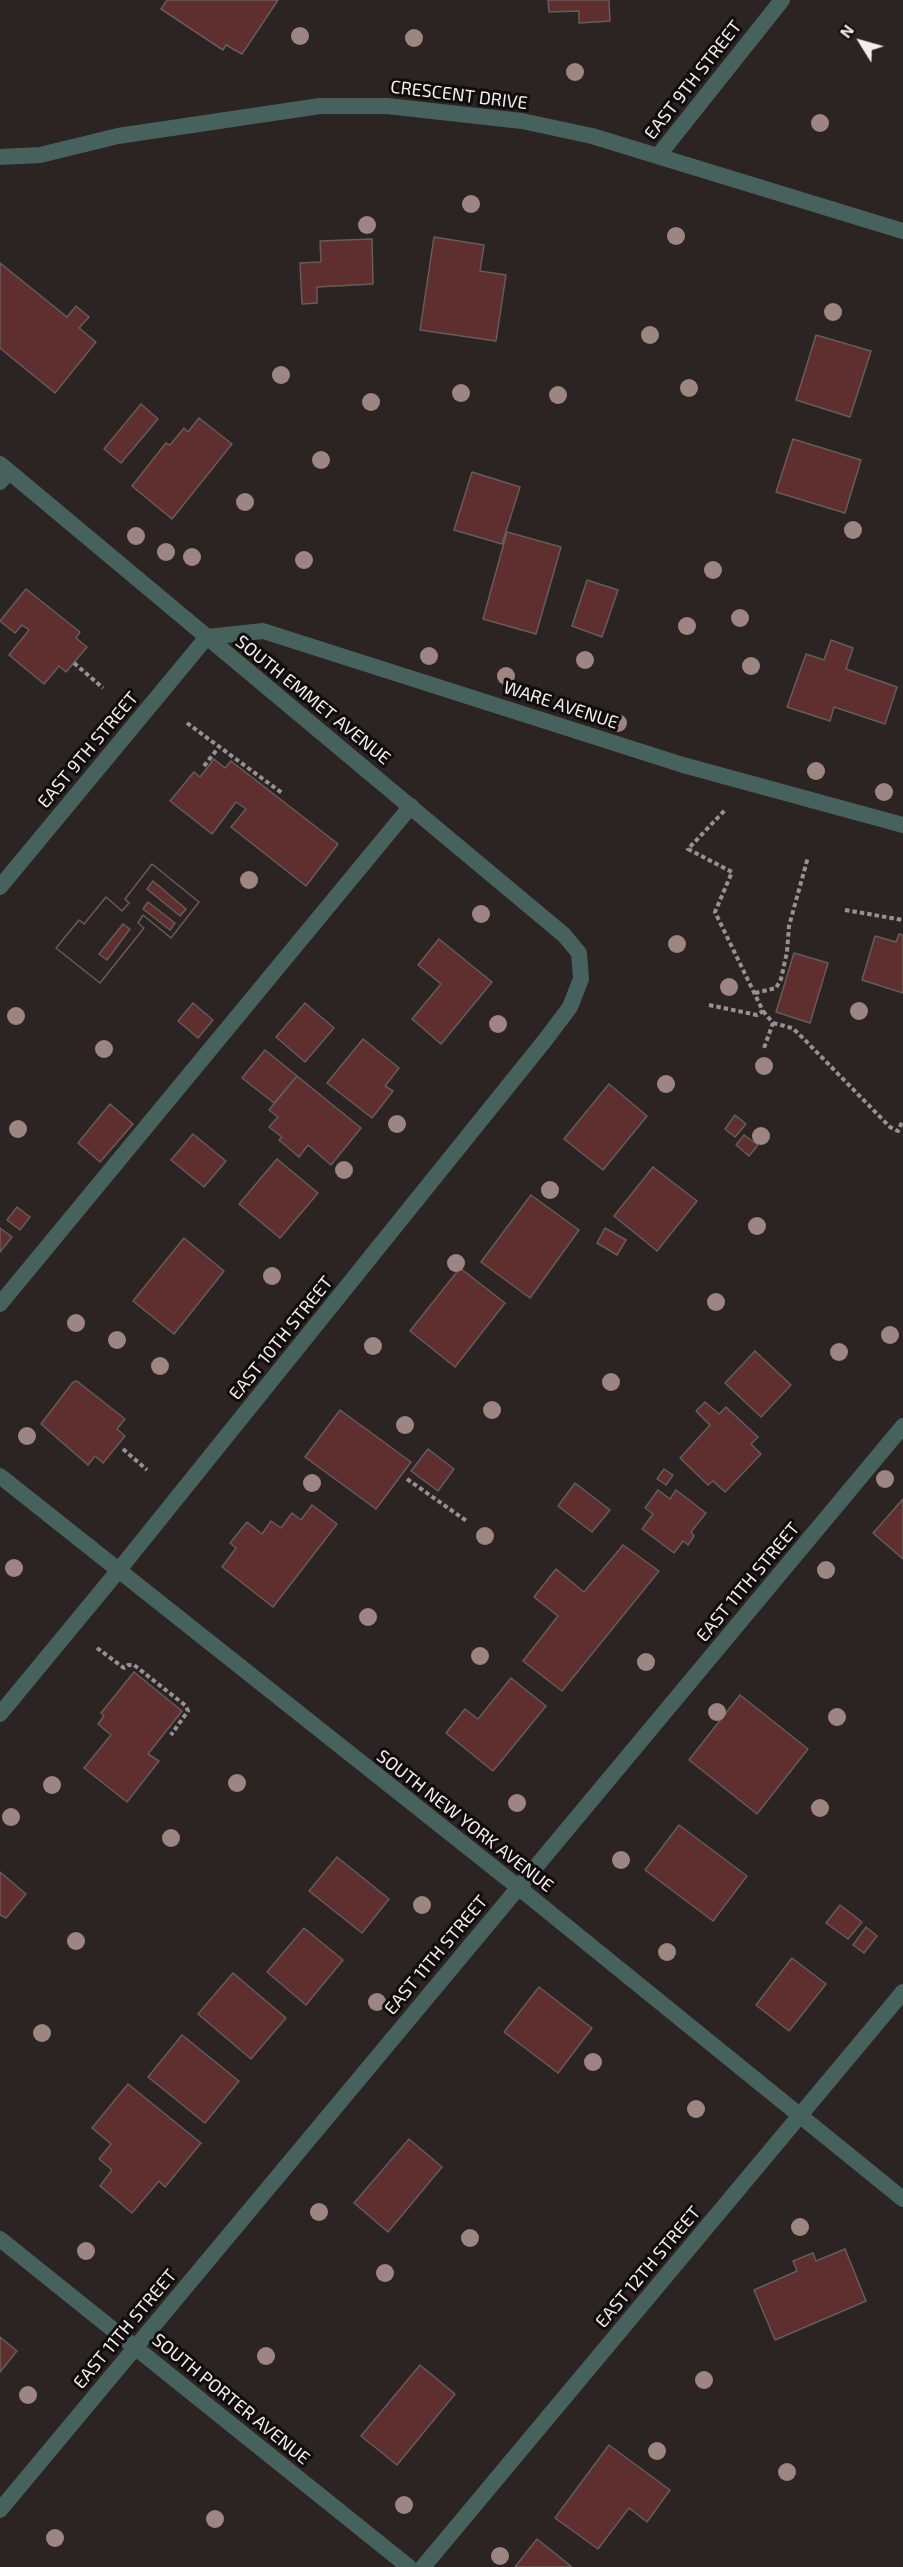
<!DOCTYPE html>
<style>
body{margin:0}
#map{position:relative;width:903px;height:2567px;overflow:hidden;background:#2c2323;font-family:"Exo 2",sans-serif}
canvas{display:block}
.north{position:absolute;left:831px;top:12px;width:60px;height:60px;-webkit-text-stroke:4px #110d0d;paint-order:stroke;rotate:307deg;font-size:16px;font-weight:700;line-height:24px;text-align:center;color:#f3edec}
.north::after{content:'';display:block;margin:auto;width:21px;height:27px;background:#f3edec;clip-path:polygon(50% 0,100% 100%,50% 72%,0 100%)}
</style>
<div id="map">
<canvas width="903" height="2567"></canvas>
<div class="north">N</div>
</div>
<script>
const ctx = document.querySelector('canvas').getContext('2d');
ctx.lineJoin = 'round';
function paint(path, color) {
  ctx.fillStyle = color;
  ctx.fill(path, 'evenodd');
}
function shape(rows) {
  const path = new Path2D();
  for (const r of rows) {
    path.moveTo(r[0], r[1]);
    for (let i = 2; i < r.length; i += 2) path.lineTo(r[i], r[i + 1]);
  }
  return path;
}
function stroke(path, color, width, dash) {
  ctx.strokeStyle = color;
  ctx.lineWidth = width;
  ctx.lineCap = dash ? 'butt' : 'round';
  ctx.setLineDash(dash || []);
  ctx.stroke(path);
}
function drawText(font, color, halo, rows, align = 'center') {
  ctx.font = font + ' "Exo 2",sans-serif';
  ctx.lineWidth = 6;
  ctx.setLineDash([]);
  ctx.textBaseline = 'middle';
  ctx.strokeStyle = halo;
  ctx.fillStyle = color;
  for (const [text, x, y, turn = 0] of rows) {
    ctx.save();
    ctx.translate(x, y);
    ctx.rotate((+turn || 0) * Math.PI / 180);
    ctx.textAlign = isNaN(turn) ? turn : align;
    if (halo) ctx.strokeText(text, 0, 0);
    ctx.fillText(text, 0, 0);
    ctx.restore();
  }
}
const building = shape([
 [167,0,278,0,242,54,226,45,223,50,161,9,167,0],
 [548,0,609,0,610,21,579,23,579,11,549,12,548,0],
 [434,237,484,245,480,271,506,275,496,341,420,330,434,237],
 [372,239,373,284,317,287,317,303,302,304,300,263,321,262,320,241,372,239],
 [0,263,67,317,76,306,89,317,79,328,96,342,55,393,0,348,0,263],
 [816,335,871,351,850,417,796,400,816,335],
 [141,404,158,419,121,463,104,449,141,404],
 [199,418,232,444,172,519,132,486,166,443,170,445,184,428,188,432,199,418],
 [793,439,861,460,845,513,776,492,793,439],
 [472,472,520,487,502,544,454,530,472,472],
 [507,532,561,547,536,634,483,619,507,532],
 [587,580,618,590,602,637,572,626,587,580],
 [26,589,80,632,76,638,87,647,66,672,59,666,44,684,9,655,29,630,22,625,15,633,0,621,26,589],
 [831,640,853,648,846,669,897,687,885,724,834,707,830,721,787,707,806,654,824,660,831,640],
 [214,759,225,768,231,761,338,844,306,886,231,827,246,809,236,802,212,834,170,801,194,772,200,777,214,759],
 [152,864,199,902,171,938,143,915,138,923,144,928,100,983,56,948,79,920,84,924,106,897,122,911,129,903,125,899,152,864],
 [153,881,186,909,180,916,147,889,153,881],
 [148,902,175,923,170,930,143,909,148,902],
 [123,924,130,929,107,960,99,954,123,924],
 [152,864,199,902,171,938,143,915,138,923,144,928,100,983,56,948,79,920,84,924,106,897,122,911,129,903,125,899,152,864],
 [899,934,903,935,903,993,862,980,875,936,896,942,899,934],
 [439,939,492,982,441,1044,412,1019,441,984,418,965,439,939],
 [794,953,828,963,810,1023,776,1012,794,953],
 [193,1003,213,1020,198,1038,178,1021,193,1003],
 [305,1003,334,1028,305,1062,276,1037,305,1003],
 [363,1039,399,1068,385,1086,393,1091,372,1118,327,1083,363,1039],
 [265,1050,297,1076,274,1103,242,1078,265,1050],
 [297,1076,361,1128,331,1165,308,1145,299,1157,279,1140,282,1137,269,1127,278,1117,269,1110,297,1076],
 [609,1084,647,1116,603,1170,564,1139,609,1084],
 [110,1104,133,1124,100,1162,78,1143,110,1104],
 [735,1115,746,1124,735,1137,725,1129,735,1115],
 [193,1134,226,1161,204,1187,171,1160,193,1134],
 [744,1135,758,1145,749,1156,736,1145,744,1135],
 [277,1159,318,1193,280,1238,239,1204,277,1159],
 [653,1167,697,1201,657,1251,614,1216,653,1167],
 [531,1195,579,1230,530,1298,481,1262,531,1195],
 [17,1207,30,1217,20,1230,7,1220,17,1207],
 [0,1228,12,1237,0,1252,0,1228],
 [605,1228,626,1240,617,1255,597,1243,605,1228],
 [184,1238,224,1271,174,1334,133,1301,184,1238],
 [460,1268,505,1303,455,1367,410,1331,460,1268],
 [755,1351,791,1385,761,1417,725,1383,755,1351],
 [77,1381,125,1419,117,1429,125,1436,103,1463,95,1456,88,1465,41,1424,73,1382,77,1381],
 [705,1402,719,1414,726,1407,758,1437,751,1444,761,1454,725,1492,713,1481,708,1485,680,1458,710,1425,696,1411,705,1402],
 [340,1410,411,1462,376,1509,305,1457,340,1410],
 [428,1449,454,1469,438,1491,411,1471,428,1449],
 [664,1469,673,1475,666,1485,657,1479,664,1469],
 [575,1483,610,1510,592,1532,558,1506,575,1483],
 [658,1490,670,1499,676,1490,706,1513,691,1532,694,1536,688,1545,683,1541,674,1553,642,1529,653,1514,645,1508,658,1490],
 [903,1499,903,1559,873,1533,903,1499],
 [312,1505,337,1524,273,1607,222,1567,236,1548,230,1543,247,1522,262,1534,271,1521,281,1528,292,1513,301,1520,312,1505],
 [623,1545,659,1571,562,1691,523,1661,558,1616,534,1597,556,1569,584,1592,623,1545],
 [134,1672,182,1711,148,1754,159,1761,127,1802,84,1768,111,1735,98,1724,104,1716,101,1713,134,1672],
 [511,1678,546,1706,493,1771,446,1733,465,1709,478,1719,511,1678],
 [740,1695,808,1749,757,1814,689,1760,740,1695],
 [679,1825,747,1876,713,1921,645,1870,679,1825],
 [337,1857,389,1899,362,1933,309,1891,337,1857],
 [0,1872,26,1894,6,1918,0,1915,0,1872],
 [840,1905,862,1922,848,1939,826,1923,840,1905],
 [866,1927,877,1936,864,1953,853,1945,866,1927],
 [304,1928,343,1960,306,2005,267,1972,304,1928],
 [792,1958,826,1984,789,2031,756,2005,792,1958],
 [233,1973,286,2018,251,2059,198,2014,233,1973],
 [539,1987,592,2028,558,2073,504,2032,539,1987],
 [182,2035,239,2081,205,2123,148,2077,182,2035],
 [128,2084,201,2143,165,2187,159,2181,132,2213,100,2186,112,2170,99,2159,111,2144,92,2128,128,2084],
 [409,2139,442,2167,388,2232,354,2203,409,2139],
 [845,2249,866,2301,775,2340,754,2290,797,2271,793,2261,813,2253,816,2261,845,2249],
 [0,2337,17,2351,0,2372,0,2337],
 [420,2365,455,2394,397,2465,361,2436,420,2365],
 [609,2445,670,2490,647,2522,629,2508,598,2549,555,2518,609,2445],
 [537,2539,572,2567,515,2567,537,2539]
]);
paint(building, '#5f2e2f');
stroke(building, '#665c5b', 1.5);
stroke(shape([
 [74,663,103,688],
 [187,723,282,793],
 [204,766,219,747],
 [845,910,903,920],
 [755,993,776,988,781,979,787,952,789,926,808,857],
 [709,1005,757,1015,763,1011,715,912,732,872,688,849,725,810],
 [763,1011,773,1023,764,1048],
 [773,1023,792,1028,798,1033,890,1127,898,1131,903,1120],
 [123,1449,147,1470],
 [407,1479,468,1522],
 [97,1648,124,1668,128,1665,134,1665,186,1706,188,1711,171,1735]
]), '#999191', 4, [4.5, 3]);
stroke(shape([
 [0,482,9,472],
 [0,1304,411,806]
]), '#47615d', 16);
stroke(shape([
 [658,156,782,0],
 [0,157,40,155,118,136,320,106,387,106,522,121,592,136,903,231],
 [0,464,564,935,579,953,581,979,570,1007,546,1039,118,1571,0,1714],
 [0,887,207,637,263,631,683,765,903,825],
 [0,1476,518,1887,903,2199],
 [0,2239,409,2567],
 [0,2510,903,1426]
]), '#47615d', 16);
stroke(shape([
 [423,2567,903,1992]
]), '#47615d', 16);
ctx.fillStyle = '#9d8584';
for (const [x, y] of [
 [300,36],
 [414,38],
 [575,72],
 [820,123],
 [471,204],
 [367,225],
 [676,236],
 [833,312],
 [650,335],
 [281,375],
 [689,388],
 [461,393],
 [558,395],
 [371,402],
 [321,460],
 [245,502],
 [853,530],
 [136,536],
 [166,552],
 [192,557],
 [304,560],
 [713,570],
 [740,618],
 [687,626],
 [429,656],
 [585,660],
 [751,666],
 [506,676],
 [618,723],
 [816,771],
 [884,792],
 [249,880],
 [481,914],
 [677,944],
 [729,987],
 [859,1011],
 [16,1016],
 [498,1024],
 [104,1049],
 [764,1066],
 [666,1084],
 [397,1124],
 [18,1129],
 [761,1136],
 [344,1170],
 [550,1190],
 [757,1226],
 [456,1263],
 [272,1276],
 [716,1302],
 [76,1323],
 [890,1335],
 [117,1340],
 [373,1346],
 [839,1352],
 [160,1366],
 [611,1382],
 [492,1410],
 [405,1425],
 [27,1436],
 [885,1479],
 [312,1483],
 [485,1536],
 [14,1568],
 [826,1570],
 [368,1617],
 [480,1656],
 [646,1662],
 [717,1712],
 [837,1717],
 [237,1783],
 [52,1785],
 [517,1803],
 [820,1808],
 [11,1817],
 [171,1838],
 [621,1860],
 [422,1905],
 [76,1941],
 [667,1952],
 [377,2002],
 [42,2033],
 [593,2062],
 [696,2109],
 [319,2212],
 [800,2227],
 [470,2238],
 [86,2251],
 [385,2273],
 [266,2356],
 [704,2380],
 [28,2395],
 [657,2451],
 [787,2472],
 [404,2505],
 [215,2519],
 [55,2538],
 [500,2556]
]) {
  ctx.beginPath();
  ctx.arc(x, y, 9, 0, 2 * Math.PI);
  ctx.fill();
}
drawText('18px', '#f3edec', '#110d0d', [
 ["EAST 9TH STREET",693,80,-52],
 ["CRESCENT DRIVE",459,95,7],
 ["SOUTH EMMET AVENUE",313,700,39],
 ["WARE AVENUE",561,705,18],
 ["EAST 9TH STREET",88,750,-50],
 ["EAST 10TH STREET",281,1338,-51],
 ["EAST 11TH STREET",748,1582,-50],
 ["SOUTH NEW YORK AVENUE",465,1821,38],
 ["EAST 11TH STREET",436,1955,-50],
 ["EAST 12TH STREET",648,2267,-50],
 ["EAST 11TH STREET",125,2329,-50],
 ["SOUTH PORTER AVENUE",231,2399,39]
]);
</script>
